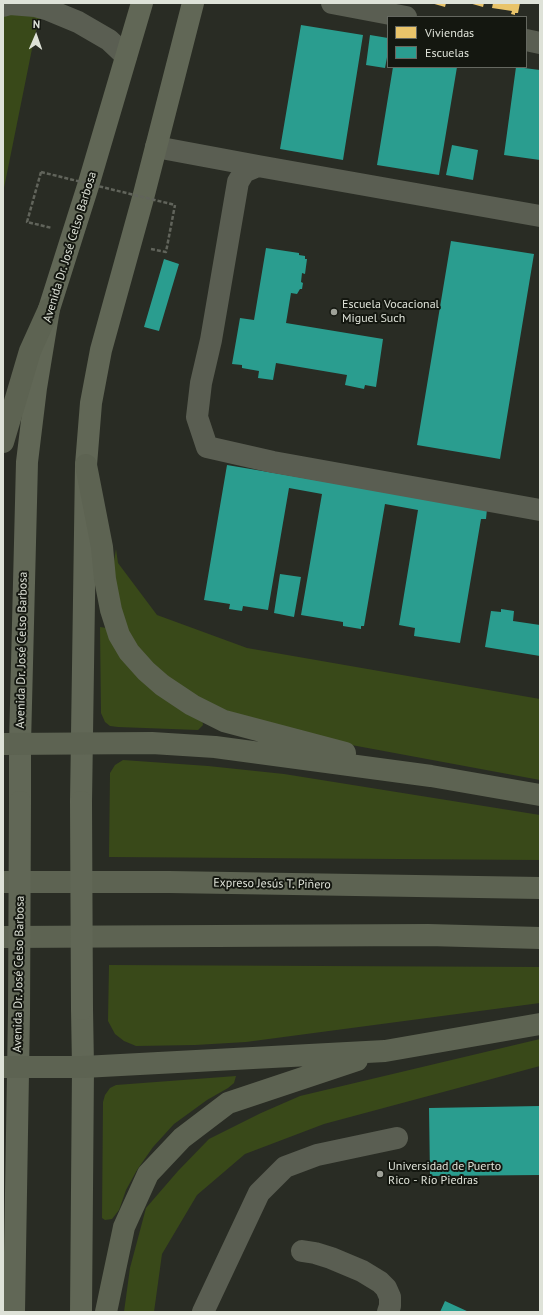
<!DOCTYPE html>
<meta charset="utf-8">
<style>
body{margin:0}
#map{position:relative;width:543px;height:1315px;overflow:hidden;background:#292c24;font-family:"PT Sans",sans-serif}
canvas{display:block}
.frame{position:absolute;inset:0;border:4px solid #dee2d8;pointer-events:none}
.legend{position:absolute;left:387px;top:16px;width:140px;height:52px;box-sizing:border-box;background:#141710;border:1px solid #656860;margin:0;padding:5px 7px;list-style:none;font-size:12px;color:#dee2d8}
.legend li{display:flex;align-items:center;gap:8px;height:20px}
.legend b{width:20px;border:1px solid #656860}
.north{position:absolute;left:16px;top:16px;width:40px;height:40px;-webkit-text-stroke:3px #141710;paint-order:stroke;rotate:2deg;font-size:11px;font-weight:700;line-height:16px;text-align:center;color:#dee2d8}
.north::after{content:'';display:block;margin:auto;width:14px;height:18px;background:#dee2d8;clip-path:polygon(50% 0,100% 100%,50% 72%,0 100%)}
</style>
<div id="map">
<canvas width="543" height="1315"></canvas>
<div class="frame"></div>
<ul class="legend">
<li><b style="height:11px;background:#e9c46a"></b>Viviendas</li>
<li><b style="height:11px;background:#2a9d8f"></b>Escuelas</li>
</ul>
<div class="north">N</div>
</div>
<script>
const ctx = document.querySelector('canvas').getContext('2d');
ctx.lineJoin = 'round';
function paint(path, color) {
  ctx.fillStyle = color;
  ctx.fill(path, 'evenodd');
}
function shape(rows) {
  const path = new Path2D();
  for (const r of rows) {
    path.moveTo(r[0], r[1]);
    for (let i = 2; i < r.length; i += 2) path.lineTo(r[i], r[i + 1]);
  }
  return path;
}
function stroke(path, color, width, dash) {
  ctx.strokeStyle = color;
  ctx.lineWidth = width;
  ctx.lineCap = dash ? 'butt' : 'round';
  ctx.setLineDash(dash || []);
  ctx.stroke(path);
}
function drawText(font, color, halo, rows, align = 'center') {
  ctx.font = font + ' "PT Sans",sans-serif';
  ctx.lineWidth = 4;
  ctx.setLineDash([]);
  ctx.textBaseline = 'middle';
  ctx.strokeStyle = halo;
  ctx.fillStyle = color;
  for (const [text, x, y, turn = 0] of rows) {
    ctx.save();
    ctx.translate(x, y);
    ctx.rotate((+turn || 0) * Math.PI / 180);
    ctx.textAlign = isNaN(turn) ? turn : align;
    if (halo) ctx.strokeText(text, 0, 0);
    ctx.fillText(text, 0, 0);
    ctx.restore();
  }
}
paint(shape([
 [3,3,46,3,35,34,3,193],
 [116,549,118,563,157,615,247,648,540,699,540,780,303,736,192,700,135,652,114,591,114,561],
 [100,627,107,628,202,719,203,725,198,730,118,727,110,726,105,722,101,713],
 [123,760,208,766,284,774,540,815,540,860,109,857,110,773,115,765],
 [109,965,540,967,540,1003,246,1042,195,1045,136,1046,124,1041,115,1034,108,1021],
 [540,1039,540,1066,324,1124,245,1154,197,1195,162,1254,154,1312,124,1312,130,1268,146,1208,178,1171,209,1139,261,1113,300,1096],
 [236,1076,234,1083,228,1088,207,1100,174,1124,153,1147,137,1170,126,1190,119,1210,112,1219,105,1220,102,1218,103,1102,105,1095,110,1088,116,1085]
]), '#394919');
paint(shape([
 [431,3,446,3,445,7],
 [469,3,484,3,483,7],
 [493,3,520,3,518,13,515,13,515,15,511,14,512,11,492,8]
]), '#e9c46a');
paint(shape([
 [301,25,363,35,343,160,280,149],
 [370,35,388,38,388,52,385,68,366,65],
 [393,67,457,67,439,175,377,165],
 [516,67,540,70,540,160,504,155],
 [452,145,478,150,473,180,446,175],
 [451,241,534,254,500,459,417,445],
 [266,248,299,253,299,255,305,256,305,259,307,259,305,274,302,273,301,282,303,283,302,289,300,289,297,294,291,293,286,323,383,339,376,387,365,385,364,389,345,385,347,375,276,363,273,380,258,378,259,371,242,368,242,365,232,364,240,318,254,320],
 [164,259,179,264,159,331,144,327],
 [227,465,487,509,486,519,481,519,460,643,414,636,415,628,399,625,418,510,385,504,364,626,361,626,361,629,343,626,343,622,301,615,322,494,289,488,268,610,243,606,242,611,229,609,230,604,204,600],
 [280,574,301,577,294,617,274,613],
 [501,609,514,611,513,621,540,625,540,656,485,647,491,611,501,612],
 [540,1106,540,1175,430,1176,429,1108],
 [445,1301,469,1312,440,1312]
]), '#2a9d8f');
stroke(shape([
 [41,172,27,222,52,228],
 [151,249,166,252,175,205]
]), '#61645b', 2.5, [4, 2]);
stroke(shape([
 [332,3,406,17],
 [3,6,10,4,35,6,49,10,78,22,109,40,126,56],
 [526,40,540,43],
 [156,147,258,166],
 [540,216,258,166,244,172,238,182,211,340,201,383,197,417,207,447,273,462,540,510],
 [302,1251,315,1253,331,1258,362,1271,380,1282,386,1288,390,1297,390,1306,388,1312],
 [203,1312,259,1193,285,1167,317,1155,397,1138]
]), '#5a5e52', 22);
stroke(shape([
 [20,802,20,744,27,462,36,388,49,309,88,186,142,3],
 [81,802,86,465,91,403,101,350,143,198,193,3],
 [14,1312,19,1013],
 [81,1312,83,1067,82,1009]
]), '#616756', 22);
stroke(shape([
 [3,442,30,351,49,309],
 [86,465,102,547,105,579,111,610,119,635,129,652,146,671,162,685,192,705,224,721,345,753],
 [3,744,152,743,215,747,431,776,540,795],
 [3,882,169,882,540,888],
 [3,937,428,935,540,938],
 [3,1067,83,1067,385,1051,540,1024],
 [106,1312,124,1227,148,1174,182,1138,228,1103,357,1060]
]), '#5d6352', 22);
stroke(shape([
 [41,172,175,205]
]), '#61645b', 2.5, [4, 2]);
stroke(shape([
 [81,802,82,1009],
 [19,1013,20,802]
]), '#616756', 22);
for (const [x, y, r, color] of [
 [334,312,4,"#9fa299"],
 [380,1174,4,"#9fa299"]
]) {
  const dot = new Path2D();
  dot.arc(x, y, r, 0, 2 * Math.PI);
  ctx.fillStyle = color;
  ctx.fill(dot);
  stroke(dot, '#141710', 1.5);
}
drawText('12px', '#dee2d8', '#141710', [
 ["Avenida Dr. José Celso Barbosa",70,247,-73],
 ["Avenida Dr. José Celso Barbosa",22,650,-89],
 ["Expreso Jesús T. Piñero",272,884,1],
 ["Avenida Dr. José Celso Barbosa",19,974,-89]
]);
drawText('12px', '#dee2d8', '#141710', [
 ["Escuela Vocacional",342,305],
 ["Miguel Such",342,319],
 ["Universidad de Puerto",388,1167],
 ["Rico - Río Piedras",388,1181]
], 'left');
</script>
